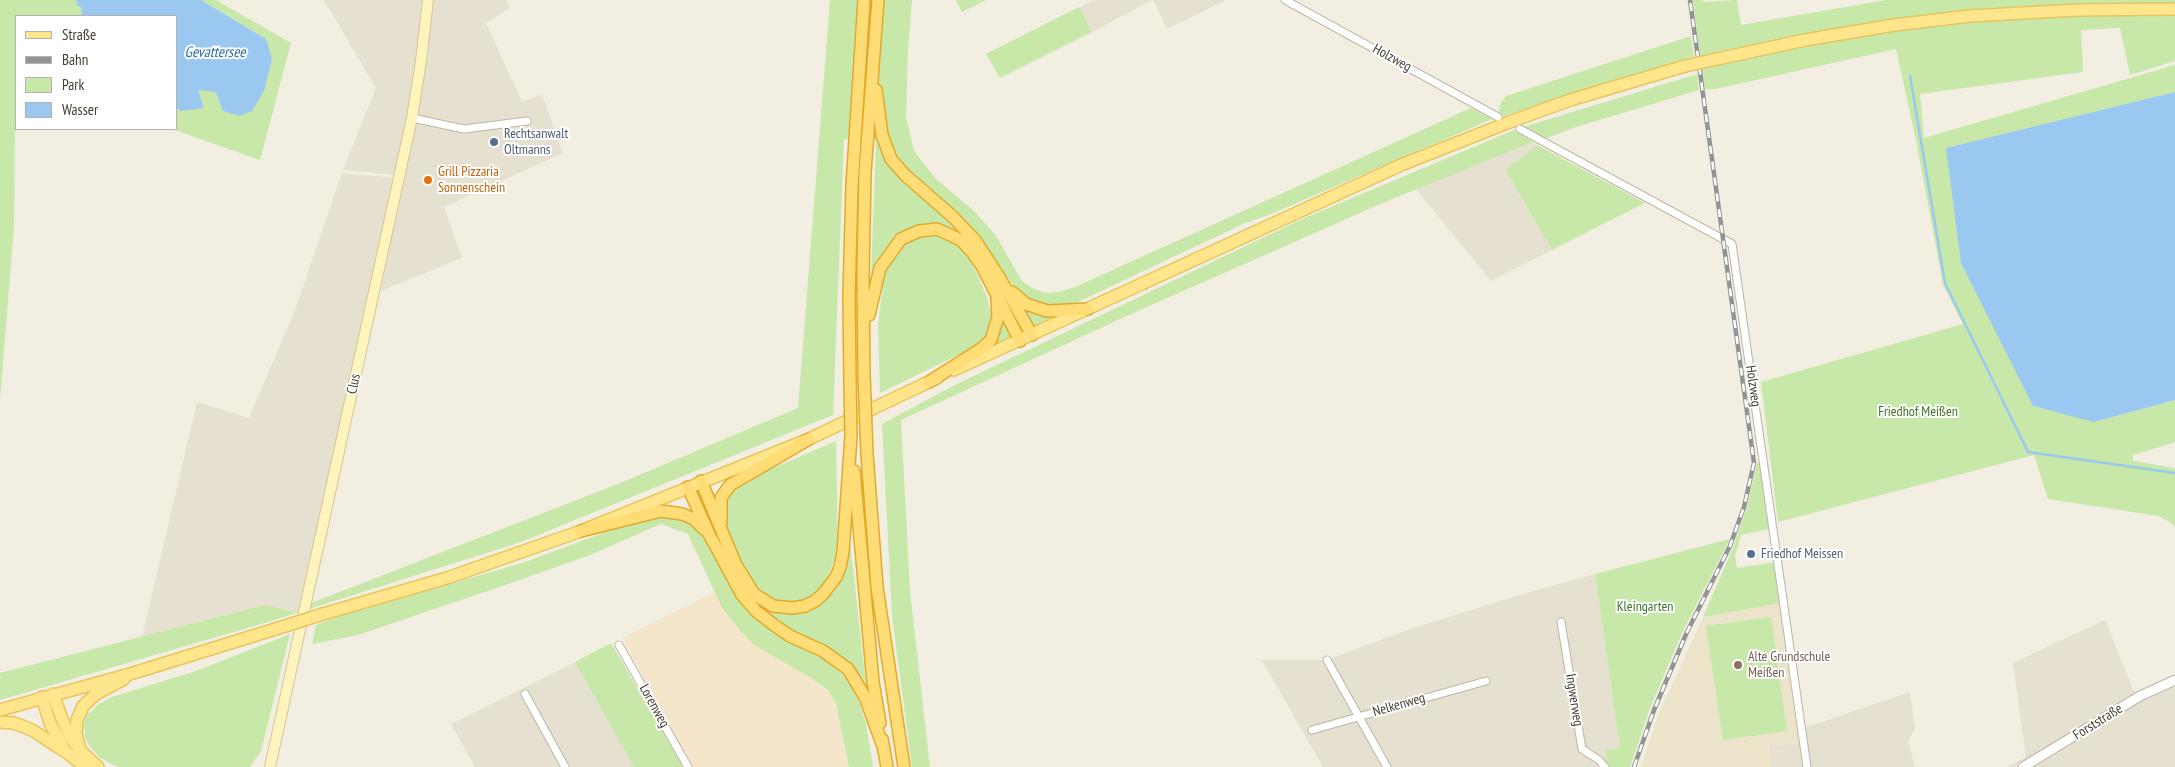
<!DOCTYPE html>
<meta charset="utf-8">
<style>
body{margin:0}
#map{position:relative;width:2175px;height:767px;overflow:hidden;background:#f2eee2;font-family:"PT Sans Narrow",sans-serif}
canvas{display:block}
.legend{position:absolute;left:15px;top:15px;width:162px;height:115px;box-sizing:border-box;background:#fff;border:1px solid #b4b2ad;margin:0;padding:6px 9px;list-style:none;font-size:15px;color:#433e32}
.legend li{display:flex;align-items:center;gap:10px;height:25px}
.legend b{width:25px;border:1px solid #b4b2ad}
</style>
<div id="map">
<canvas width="2175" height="767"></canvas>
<ul class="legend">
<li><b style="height:6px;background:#ffe68d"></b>Straße</li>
<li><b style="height:6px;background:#939393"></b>Bahn</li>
<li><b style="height:14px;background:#c7e8a9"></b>Park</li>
<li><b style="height:14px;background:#9bc8f1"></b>Wasser</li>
</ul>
</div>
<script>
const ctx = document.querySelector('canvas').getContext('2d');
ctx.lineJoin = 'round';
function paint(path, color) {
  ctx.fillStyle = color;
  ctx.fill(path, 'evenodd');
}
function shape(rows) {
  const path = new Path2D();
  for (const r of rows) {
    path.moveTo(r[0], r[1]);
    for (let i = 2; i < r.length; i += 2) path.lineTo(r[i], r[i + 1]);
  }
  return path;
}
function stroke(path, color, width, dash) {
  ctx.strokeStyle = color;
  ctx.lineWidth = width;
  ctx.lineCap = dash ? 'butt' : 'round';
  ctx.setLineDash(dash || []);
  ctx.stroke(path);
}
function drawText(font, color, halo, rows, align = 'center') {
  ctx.font = font + ' "PT Sans Narrow",sans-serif';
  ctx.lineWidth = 4;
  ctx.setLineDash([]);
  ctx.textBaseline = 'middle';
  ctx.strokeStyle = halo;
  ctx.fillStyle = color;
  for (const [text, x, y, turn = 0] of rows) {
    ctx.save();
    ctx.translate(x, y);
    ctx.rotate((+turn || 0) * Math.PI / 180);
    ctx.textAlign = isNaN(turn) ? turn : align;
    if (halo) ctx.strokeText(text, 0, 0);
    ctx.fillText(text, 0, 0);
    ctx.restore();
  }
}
paint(shape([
 [324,0,424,0,418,60,396,175,343,170,376,88],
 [431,0,506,0,510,8,486,23,522,102,542,94,563,153,444,207,462,258,381,291,424,63],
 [1093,0,1152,0,1092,32,1079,8],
 [1153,0,1226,0,1167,29],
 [1533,142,1537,145,1505,171,1552,250,1491,281,1416,189],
 [342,173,398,178,306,605,295,612,264,605,142,637,197,402,249,418,295,310],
 [1595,574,1620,748,1608,767,1323,767,1262,660,1327,660,1413,628,1523,594],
 [2105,620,2134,692,2175,677,2175,767,2007,767,2026,757,2013,663],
 [575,662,634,767,475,767,451,724],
 [1910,692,1915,729,1908,741,1915,767,1771,767,1768,745,1806,743,1804,728]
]), '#e6e0d0');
paint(shape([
 [715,592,722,608,738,628,827,690,836,704,849,767,693,767,622,638]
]), '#f5e6cb');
paint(shape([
 [1786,602,1806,743,1768,745,1771,767,1641,767,1659,713,1703,617]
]), '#ebe4cb');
paint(shape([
 [0,0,76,0,77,5,82,8,81,16,16,16,14,227,0,400],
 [201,0,216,0,291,43,260,160,172,129,176,129,176,108,181,111,204,107,197,89,216,91,266,39],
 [830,0,912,0,908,50,906,117,914,151,935,178,974,211,996,236,1022,281,1034,289,1046,293,1058,292,1075,287,1471,108,1492,119,1271,214,1243,224,1078,302,1057,306,1041,306,1018,293,978,234,970,227,962,234,949,229,894,240,884,250,871,279,876,141,844,139,833,415,521,542,268,622,0,700,0,673,265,605,295,612,306,605,618,484,798,408],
 [956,0,986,0,962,12],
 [1693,0,1703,0,1703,2,1737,0,1741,25,1886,0,2175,0,2175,61,2130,75,2120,28,2081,30,2083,72,1920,94,1924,138,2175,65,2175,92,1947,148,2094,422,2175,400,2175,442,2133,455,2133,461,2175,468,2175,527,2170,522,2159,516,2048,499,2034,455,1778,522,1761,382,1963,324,1943,285,1916,140,1896,49,1715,89,1704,89],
 [1079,7,1092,32,1000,78,986,54],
 [1691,36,1694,56,1501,117,1499,112,1500,104,1506,96],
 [1697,74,1699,90,1573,128,1544,139,1523,127],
 [1514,130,1533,142,1385,202,1131,314,901,420,910,591,930,767,912,767,892,616,882,424,955,385,1300,220],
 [1537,145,1645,203,1552,250,1505,170],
 [937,236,960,247,973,265,987,297,992,318,989,332,977,346,880,393,878,325,885,269,895,252,913,239],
 [1020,306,1059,315,1033,328],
 [1001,313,1012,337,990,348],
 [836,441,838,550,826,582,820,589,804,600,780,602,766,596,754,586,745,573,725,522,726,498,741,482],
 [1760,462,1769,529,1741,535,1735,556,1737,568,1782,561,1786,602,1703,617,1733,548,1747,507,1757,463],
 [665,515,687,520,706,537,731,587,745,609,764,626,787,641,827,661,840,672,853,688,859,702,866,724,873,767,849,767,836,704,828,690,811,678,754,645,738,628,722,608,688,534,661,524,590,555,517,581,358,635,312,644,316,625,334,618,525,562,646,517],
 [1730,539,1684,629,1650,708,1630,767,1608,767,1605,750,1620,748,1595,574],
 [848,541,850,541,866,686,793,632,778,623,755,602,783,613,799,613,814,608,826,600,838,586,843,572],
 [1771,617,1787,731,1723,740,1706,626],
 [290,634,261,751,250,767,118,767,100,758,88,744,85,737,84,722,87,715,99,704,112,697,196,671],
 [611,643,683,767,634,767,575,662]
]), '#c7e8a9');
paint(shape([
 [76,0,201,0,266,39,272,59,264,91,252,111,239,116,223,111,216,92,198,90,204,108,181,111,176,108,176,16,81,16,82,8,77,5],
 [2175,92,2175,400,2094,422,2033,406,1961,263,1946,148]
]), '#9bc8f1');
stroke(shape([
 [1910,76,1945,283,2028,452,2175,473]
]), '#9bc8f1', 2.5);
const minor = shape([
 [1285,0,1498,117],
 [412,118,464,129,527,121],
 [1520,129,1732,244,1807,767],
 [1561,622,1582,749,1599,760,1605,767],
 [619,645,688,767],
 [1327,660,1387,767],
 [525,694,565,767],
 [1312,730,1486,681]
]);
const tertiary = shape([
 [2023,767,2140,696,2175,680]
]);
const secondary = shape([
 [270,767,412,118,421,61,428,0]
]);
const primary = shape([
 [1717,59,1805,40,1894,25,1970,16,2076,10,2175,9],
 [954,370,1401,165,1507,123,1570,100,1685,66],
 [323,614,447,578,581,531,809,439,937,378],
 [53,694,62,719,70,737,80,750,98,767],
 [42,697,50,723,65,751,85,767],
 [0,710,130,674,282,627],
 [0,722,14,723,32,730,64,751],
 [80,750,76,733,77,720,83,706,96,694,124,679]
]);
const trunk = shape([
 [876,90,882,135,891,159,905,175,953,217,975,240,999,277,1032,335],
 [1012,292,1026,304,1047,311,1088,309],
 [869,315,880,268,901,239,919,231,937,229,961,240,972,252,982,266,1020,341],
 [864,375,863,274,865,172,878,0],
 [850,382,849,296,852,186,864,0],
 [929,382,981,349,991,340,998,317,997,300],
 [867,454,877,587,904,767],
 [854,471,873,682,880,723],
 [701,481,736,565,754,594,773,606,792,608,805,606,815,601,823,594,836,577,840,567,843,552,851,436],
 [688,487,709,534,742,595,756,611,774,625,790,636,823,651,848,669,865,697,883,746],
 [721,522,721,498,730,485,809,439],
 [581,531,661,511,682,514,694,519,704,529],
 [882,739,887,767]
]);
stroke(minor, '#bdb6a5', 9);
stroke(tertiary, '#bdb6a5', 11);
stroke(secondary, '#d3c690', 12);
stroke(primary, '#e6c55c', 14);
stroke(trunk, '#e0aa2d', 14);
stroke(minor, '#fff', 7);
stroke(tertiary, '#fff', 9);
stroke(secondary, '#fff4be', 10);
stroke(primary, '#ffe68d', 11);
stroke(trunk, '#ffdd76', 11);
const rail = shape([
 [1634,767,1654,710,1687,632,1730,546,1744,507,1754,463,1690,0]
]);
stroke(rail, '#939393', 4.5);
stroke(rail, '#fff', 2.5, [8]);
const primaryBridge = shape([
 [1685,66,1717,59],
 [282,627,323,614]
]);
const trunkBridge = shape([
 [864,375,867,454],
 [850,382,851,436]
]);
stroke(primaryBridge, '#e6c55c', 14, []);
stroke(trunkBridge, '#e0aa2d', 14, []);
stroke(primaryBridge, '#ffe68d', 11);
stroke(trunkBridge, '#ffdd76', 11);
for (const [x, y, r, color] of [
 [494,142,5,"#5c6f8a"],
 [428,180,5,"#e8710a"],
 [1751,554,5,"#5c6f8a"],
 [1738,665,5,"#8d6e63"]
]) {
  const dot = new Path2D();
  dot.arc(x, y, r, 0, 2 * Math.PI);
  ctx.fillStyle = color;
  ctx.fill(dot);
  stroke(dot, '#fff', 2);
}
drawText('14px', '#433e32', '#fff', [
 ["Holzweg",1392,58,29],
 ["Clus",354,384,-78],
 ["Holzweg",1753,386,82],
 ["Ingwerweg",1574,700,81],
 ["Nelkenweg",1399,705,-16],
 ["Lorenweg",654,706,61],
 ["Forststraße",2098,722,-32]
]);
drawText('14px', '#4e5e75', '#fff', [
 ["Rechtsanwalt",504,134],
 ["Oltmanns",504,150],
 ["Friedhof Meissen",1761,554]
], 'left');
drawText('14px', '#c56008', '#fff', [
 ["Grill Pizzaria",438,172],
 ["Sonnenschein",438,188]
], 'left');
drawText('14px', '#3e7525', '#fff', [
 ["Friedhof Meißen",1918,412],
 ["Kleingarten",1645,607]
]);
drawText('14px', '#785e54', '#fff', [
 ["Alte Grundschule",1748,657],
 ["Meißen",1748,673]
], 'left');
drawText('italic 15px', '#2a6fb0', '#fff', [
 ["Gevattersee",215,53]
]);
</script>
